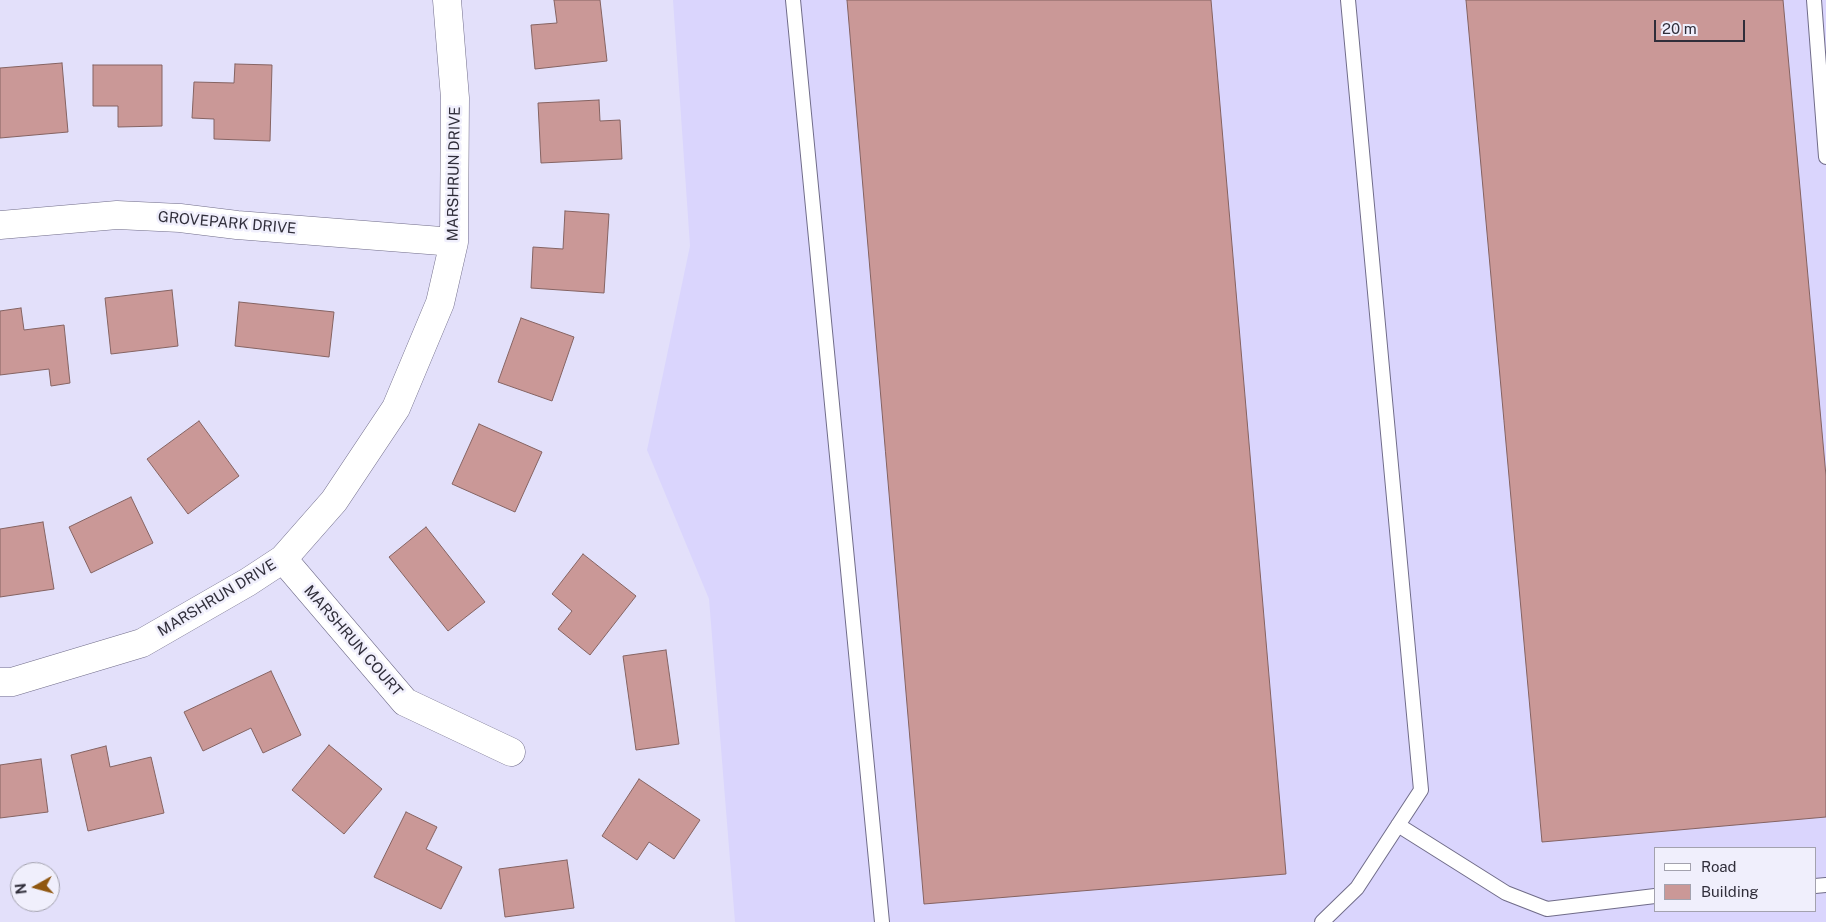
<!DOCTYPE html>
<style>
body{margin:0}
#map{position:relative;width:1826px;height:922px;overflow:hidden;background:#e3e0fa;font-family:"Public Sans",sans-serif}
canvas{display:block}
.legend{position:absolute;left:1654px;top:847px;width:162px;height:65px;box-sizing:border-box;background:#f0effc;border:1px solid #a3a2ae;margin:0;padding:6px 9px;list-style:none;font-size:15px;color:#302e3a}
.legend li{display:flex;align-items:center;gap:10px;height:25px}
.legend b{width:25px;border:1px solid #a3a2ae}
.north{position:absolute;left:10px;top:862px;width:50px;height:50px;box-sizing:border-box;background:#f0effc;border:1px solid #a3a2ae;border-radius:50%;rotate:263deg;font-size:14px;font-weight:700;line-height:20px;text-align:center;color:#302e3a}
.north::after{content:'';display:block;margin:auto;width:18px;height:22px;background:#905710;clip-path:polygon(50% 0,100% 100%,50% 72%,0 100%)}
.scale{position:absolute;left:1654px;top:20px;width:91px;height:22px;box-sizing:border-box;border:2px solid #302e3a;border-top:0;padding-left:6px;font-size:15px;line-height:18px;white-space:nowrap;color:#302e3a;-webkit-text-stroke:4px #f0effc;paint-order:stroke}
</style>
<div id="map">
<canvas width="1826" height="922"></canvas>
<ul class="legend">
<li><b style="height:6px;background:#fff"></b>Road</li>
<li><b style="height:14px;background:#ca9897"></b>Building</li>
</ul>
<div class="north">N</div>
<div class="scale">20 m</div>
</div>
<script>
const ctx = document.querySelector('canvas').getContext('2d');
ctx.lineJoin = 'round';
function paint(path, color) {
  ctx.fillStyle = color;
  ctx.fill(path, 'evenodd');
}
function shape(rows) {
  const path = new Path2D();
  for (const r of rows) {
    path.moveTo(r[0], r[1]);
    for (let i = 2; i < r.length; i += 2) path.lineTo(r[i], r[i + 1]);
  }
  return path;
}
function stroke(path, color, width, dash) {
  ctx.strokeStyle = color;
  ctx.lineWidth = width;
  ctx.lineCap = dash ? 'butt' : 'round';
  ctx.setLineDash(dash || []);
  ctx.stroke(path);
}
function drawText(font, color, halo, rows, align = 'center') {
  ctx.font = font + ' "Public Sans",sans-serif';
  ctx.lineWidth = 5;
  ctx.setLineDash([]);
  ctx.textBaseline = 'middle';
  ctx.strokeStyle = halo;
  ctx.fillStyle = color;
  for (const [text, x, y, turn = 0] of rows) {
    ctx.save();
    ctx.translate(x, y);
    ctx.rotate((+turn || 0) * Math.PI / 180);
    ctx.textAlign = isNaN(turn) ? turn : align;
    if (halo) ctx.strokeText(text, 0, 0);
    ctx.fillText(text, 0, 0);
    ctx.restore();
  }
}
paint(shape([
 [673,0,1826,0,1826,922,735,922,709,599,647,450,690,246],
 [1655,848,1815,848,1815,911,1655,911]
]), '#dad5fd');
const building = shape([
 [554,0,600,0,607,61,535,69,531,25,557,23,554,0],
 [847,0,1211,0,1286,874,924,904,847,0],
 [1466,0,1783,0,1826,476,1826,817,1542,842,1466,0],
 [62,63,68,132,0,138,0,68,62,63],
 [235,64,272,65,270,141,214,139,214,119,192,118,194,82,234,83,235,64],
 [93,65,162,65,162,126,118,127,118,106,93,106,93,65],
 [599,100,600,121,620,120,622,159,541,163,538,103,599,100],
 [565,211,609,214,604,293,531,288,533,247,563,249,565,211],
 [172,290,178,346,111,354,105,298,172,290],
 [239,302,334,312,329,357,235,346,239,302],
 [21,308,24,330,64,325,70,383,51,386,49,369,0,375,0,311,21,308],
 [521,318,574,337,552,401,498,382,521,318],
 [199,421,239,476,188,514,147,459,199,421],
 [479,424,542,452,515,512,452,484,479,424],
 [131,497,153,543,91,573,69,527,131,497],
 [43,522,54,589,0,597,0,529,43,522],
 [426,527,485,602,448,631,389,557,426,527],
 [583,554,636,596,590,655,558,629,572,611,552,594,583,554],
 [666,650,679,744,636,750,623,656,666,650],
 [271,671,301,735,263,753,251,728,203,751,184,712,271,671],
 [329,745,382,789,344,834,292,790,329,745],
 [106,746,110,767,151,757,164,813,88,831,71,755,106,746],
 [41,759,48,812,0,818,0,765,41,759],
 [639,779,700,820,674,859,649,842,637,860,602,836,639,779],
 [406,812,437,827,426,849,462,867,441,909,374,877,406,812],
 [567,860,574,908,505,917,499,869,567,860]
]);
paint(building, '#ca9897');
stroke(building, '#856362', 1);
const service = shape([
 [793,0,882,922],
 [1814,0,1826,157],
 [1398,825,1506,893,1547,909,1655,896],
 [1815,886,1826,885],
 [1322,922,1357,888,1421,790,1348,0]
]);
const minor = shape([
 [0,225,117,215,180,218,237,225,454,242],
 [283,559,405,702,511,752],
 [0,682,12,682,142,643,248,582,283,559,334,501,396,408,440,303,454,242,455,98,447,0]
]);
stroke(service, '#706c89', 16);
stroke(minor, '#706c89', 29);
stroke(service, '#fff', 14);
stroke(minor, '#fff', 28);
drawText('15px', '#302e3a', '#f0effc', [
 ["MARSHRUN DRIVE",454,174,-89],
 ["GROVEPARK DRIVE",227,223,5],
 ["MARSHRUN DRIVE",217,598,-31],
 ["MARSHRUN COURT",353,641,49]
]);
</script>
